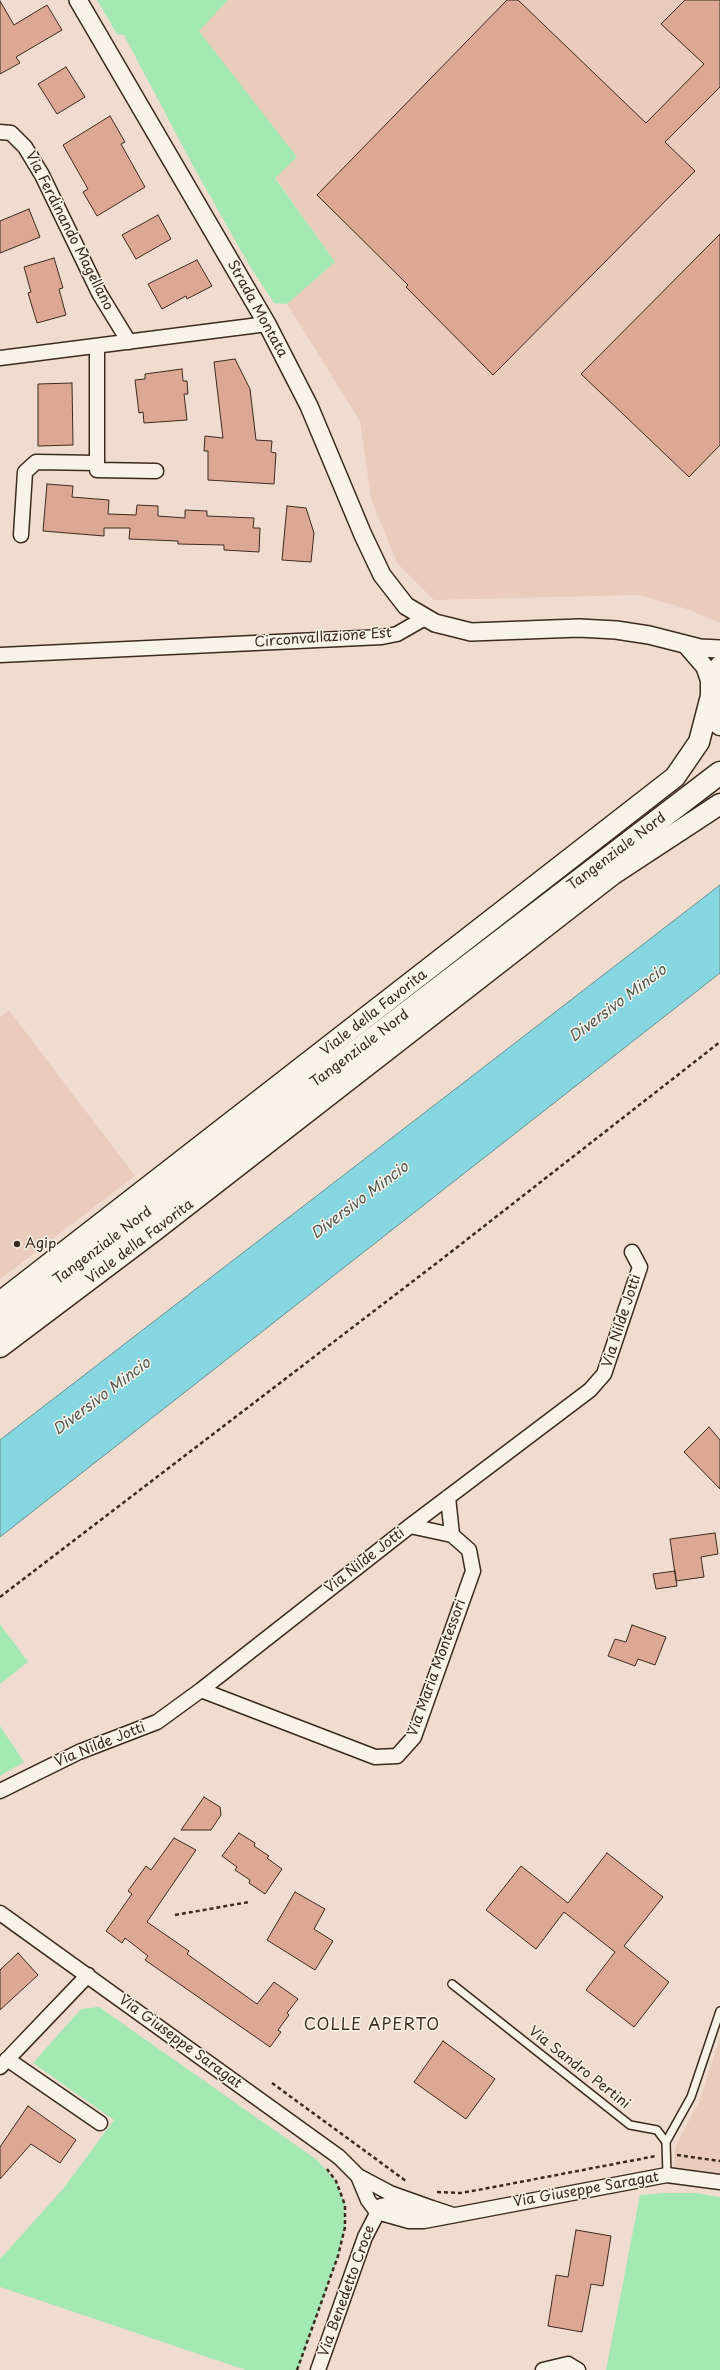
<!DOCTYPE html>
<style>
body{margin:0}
canvas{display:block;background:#efdcce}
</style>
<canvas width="720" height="2370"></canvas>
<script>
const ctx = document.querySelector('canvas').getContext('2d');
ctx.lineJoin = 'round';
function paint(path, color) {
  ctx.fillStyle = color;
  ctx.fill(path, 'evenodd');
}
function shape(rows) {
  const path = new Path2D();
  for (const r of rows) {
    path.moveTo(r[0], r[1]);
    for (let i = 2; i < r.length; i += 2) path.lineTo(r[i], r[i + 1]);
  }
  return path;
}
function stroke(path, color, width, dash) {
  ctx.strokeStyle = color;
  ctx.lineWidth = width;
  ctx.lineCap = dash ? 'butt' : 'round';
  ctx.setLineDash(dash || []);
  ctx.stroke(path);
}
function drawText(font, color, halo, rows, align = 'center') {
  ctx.font = font + ' "Playpen Sans",sans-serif';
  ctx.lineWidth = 3;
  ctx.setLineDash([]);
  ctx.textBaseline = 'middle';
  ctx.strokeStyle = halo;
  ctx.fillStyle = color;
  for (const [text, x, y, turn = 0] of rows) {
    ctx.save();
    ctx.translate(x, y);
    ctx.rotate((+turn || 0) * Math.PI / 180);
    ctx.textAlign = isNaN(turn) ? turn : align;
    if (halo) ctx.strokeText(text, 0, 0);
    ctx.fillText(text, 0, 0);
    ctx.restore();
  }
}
paint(shape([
 [228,0,720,0,720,623,687,609,639,595,434,600,397,563,371,499,360,421,287,304,335,262,275,177,199,30],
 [9,1010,135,1176,0,1279,0,1017],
 [720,2038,720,2175,674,2168,675,2147,699,2102]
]), '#eaccbc');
paint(shape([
 [97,0,228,0,199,31,297,157,275,178,335,262,287,304,274,303,248,263,192,164,124,35,117,34],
 [0,1624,28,1662,0,1684],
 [0,1726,24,1762,0,1776],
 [99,2007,317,2160,336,2181,345,2205,345,2227,338,2256,298,2370,246,2370,0,2287,0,2259,63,2189,114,2120,33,2063,81,2009],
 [665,2193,696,2193,720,2197,720,2370,606,2370,640,2195]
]), '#a4e8b3');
const water = shape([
 [720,885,720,973,0,1537,0,1440,720,885]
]);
paint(water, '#86d7e1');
stroke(water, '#689293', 1);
const building = shape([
 [507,0,518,0,646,123,704,64,661,24,685,0,720,0,720,87,665,142,695,171,493,375,406,287,408,285,317,195,507,0],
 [0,1,14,25,47,5,62,30,16,57,20,63,0,74,0,1],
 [66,67,85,97,57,114,38,84,66,67],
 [110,116,125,142,121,144,145,187,97,216,83,192,88,189,63,145,110,116],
 [29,209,40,237,0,253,0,221,29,209],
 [158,215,171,239,136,259,122,235,158,215],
 [720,234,720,445,689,477,581,374,720,234],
 [54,258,63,288,59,289,66,315,37,323,28,293,31,292,24,267,54,258],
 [197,260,212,286,187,299,186,296,162,309,148,284,197,260],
 [235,359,250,389,256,440,272,441,271,452,276,453,274,484,208,480,208,451,204,451,205,436,223,438,214,362,235,359],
 [182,369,183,381,187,381,188,394,184,394,187,420,144,423,143,412,139,413,135,380,145,379,145,374,182,369],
 [72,383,73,445,38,446,38,384,72,383],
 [47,484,73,486,72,497,109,500,108,514,136,515,137,505,158,506,158,516,185,518,185,510,207,511,207,516,254,518,253,528,260,528,259,552,224,550,224,545,178,544,178,541,129,539,130,528,104,528,104,536,43,531,47,484],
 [287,506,306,508,314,533,311,562,282,560,287,506],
 [709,1427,720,1440,720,1489,684,1452,709,1427],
 [715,1533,718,1554,701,1557,704,1577,676,1581,670,1539,715,1533],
 [675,1571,677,1586,656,1589,653,1574,675,1571],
 [632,1625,666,1637,655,1665,638,1659,635,1666,608,1656,615,1639,626,1642,632,1625],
 [204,1797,220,1807,221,1815,211,1830,181,1830,204,1797],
 [239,1833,255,1843,254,1846,269,1856,267,1858,282,1869,265,1894,249,1883,250,1880,235,1870,237,1867,222,1856,239,1833],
 [174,1838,196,1850,147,1922,189,1951,187,1954,257,2004,274,1982,298,1999,287,2013,289,2015,278,2030,281,2032,270,2047,145,1960,148,1956,125,1938,122,1943,106,1931,132,1894,128,1891,146,1866,151,1870,174,1838],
 [607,1853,663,1897,624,1946,669,1982,634,2027,586,1990,615,1952,564,1912,536,1949,486,1910,521,1866,568,1903,607,1853],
 [295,1892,325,1909,314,1929,333,1941,315,1970,267,1940,295,1892],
 [18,1953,38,1975,0,2010,0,1970,18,1953],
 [443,2041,495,2079,466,2119,414,2082,443,2041],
 [28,2106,76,2140,60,2163,31,2144,0,2179,0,2147,28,2106],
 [576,2230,611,2236,603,2286,591,2284,582,2332,548,2326,556,2275,568,2277,576,2230]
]);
paint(building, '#dda893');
stroke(building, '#3b2a1e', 1);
const service = shape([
 [452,1984,630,2125,657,2130,666,2142,667,2175],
 [666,2142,691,2097,720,2011]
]);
const minor = shape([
 [0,132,11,133,25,147,42,175,99,293,129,342],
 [97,346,97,470,156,471],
 [0,358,267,324],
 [21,535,25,472,36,462,97,463],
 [0,655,382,637,397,634,425,618],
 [410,1526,452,1535],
 [201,1690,375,1757,397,1756,414,1737,473,1571,469,1550,452,1535,448,1497],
 [0,1791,79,1752,157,1722,201,1690,410,1526,590,1390,604,1374,640,1267,632,1252],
 [0,1913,339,2157,358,2176,368,2200,377,2212,409,2221,424,2221,667,2175,720,2182],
 [7,2059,100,2123],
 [0,2067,88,1975],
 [358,2176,390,2193,432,2208],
 [318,2370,365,2237,381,2206,387,2205,410,2212,424,2211,432,2208,453,2215],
 [543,2370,568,2364,578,2370]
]);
const tertiary = shape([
 [78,0,267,324,309,406,363,535,382,575,406,606,435,623,471,632,579,628,616,630,649,635,700,648,720,649],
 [686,645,705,667,711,685]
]);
const secondary = shape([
 [720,666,711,685,711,696,713,710,720,725],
 [0,1302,675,777,699,742,711,696],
 [0,1347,154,1231,612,875,720,804]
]);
const trunk = shape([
 [0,1324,720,773]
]);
stroke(service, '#3b2a1e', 10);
stroke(minor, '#3b2a1e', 17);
stroke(tertiary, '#3b2a1e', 20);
stroke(secondary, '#3b2a1e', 23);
stroke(trunk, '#3b2a1e', 25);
stroke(shape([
 [0,1597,442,1259,720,1042],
 [175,1915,249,1902],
 [272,2083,406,2181],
 [677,2155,720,2161],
 [437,2192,460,2193,478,2190,656,2156],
 [297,2370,338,2256,345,2227,345,2205,336,2181,327,2169]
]), '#3b2a1e', 2.5, [4, 3]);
stroke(service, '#f7f3e8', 7);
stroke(minor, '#f7f3e8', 14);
stroke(tertiary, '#f7f3e8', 17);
stroke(secondary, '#f7f3e8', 20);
stroke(trunk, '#f7f3e8', 22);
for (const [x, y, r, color] of [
 [17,1244,4,"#3b2a1e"]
]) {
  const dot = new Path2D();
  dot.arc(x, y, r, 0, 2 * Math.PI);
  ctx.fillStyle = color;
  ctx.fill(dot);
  stroke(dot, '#f7f3e8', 1.5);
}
drawText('14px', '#3b2a1e', '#f7f3e8', [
 ["Via Ferdinando Magellano",69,231,63],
 ["Strada Montata",257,309,61],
 ["Circonvallazione Est",323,638,-4],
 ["Tangenziale Nord",617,852,-37],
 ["Viale della Favorita",374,1013,-38],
 ["Tangenziale Nord",360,1049,-37],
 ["Viale della Favorita",140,1242,-37],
 ["Tangenziale Nord",103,1246,-37],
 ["Via Nilde Jotti",622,1321,-72],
 ["Via Nilde Jotti",365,1561,-38],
 ["Via Maria Montessori",437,1668,-70],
 ["Via Nilde Jotti",100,1745,-22],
 ["Via Giuseppe Saragat",180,2042,36],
 ["Via Sandro Pertini",579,2068,38],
 ["Via Giuseppe Saragat",586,2190,-10],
 ["Via Benedetto Croce",347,2291,-70]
]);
drawText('14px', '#3b2a1e', '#f7f3e8', [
 ["Agip",25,1244]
], 'left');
drawText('italic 15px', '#4e554f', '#f7f3e8', [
 ["Diversivo Mincio",618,1004,-37],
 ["Diversivo Mincio",360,1201,-37],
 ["Diversivo Mincio",102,1397,-37]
]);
ctx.letterSpacing = '1px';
drawText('16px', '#3b2a1e', '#f7f3e8', [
 ["COLLE APERTO",372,2026]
]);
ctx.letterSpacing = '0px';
</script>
